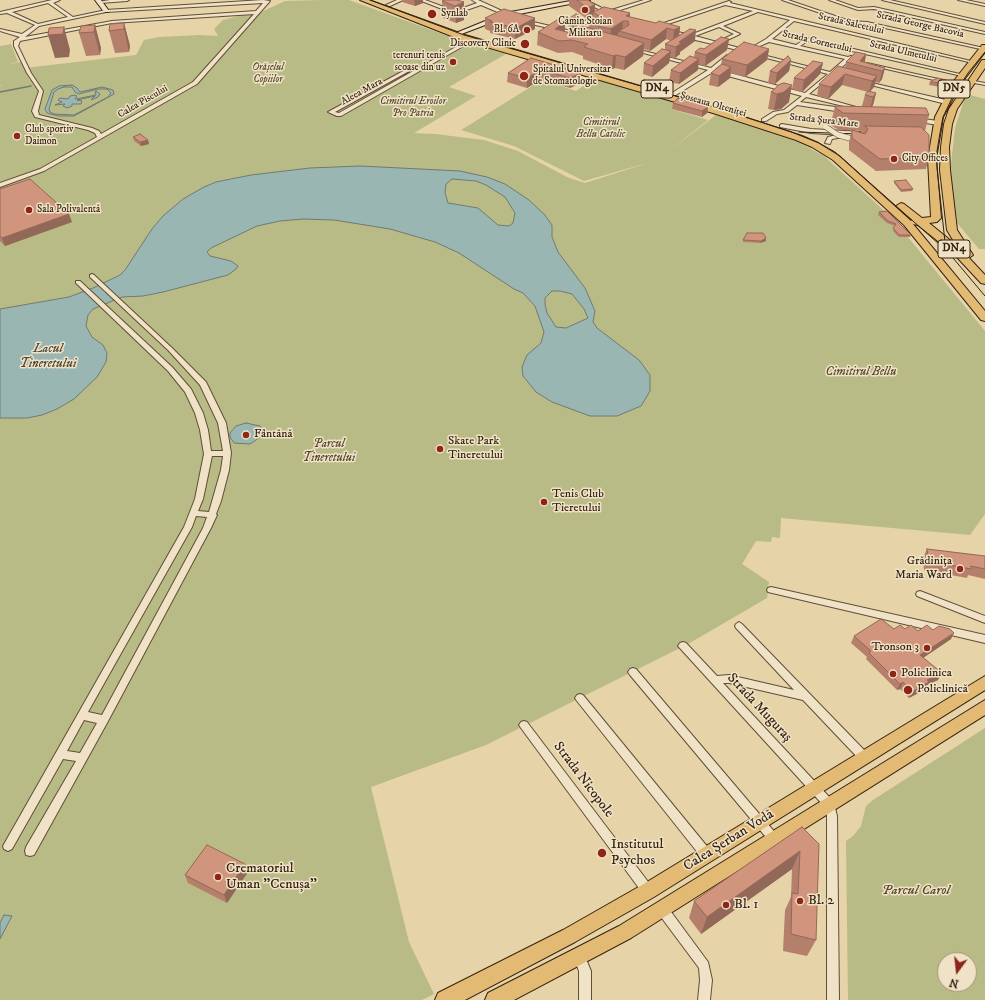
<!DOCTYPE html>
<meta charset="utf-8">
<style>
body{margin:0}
#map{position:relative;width:985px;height:1000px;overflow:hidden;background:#e6d3a8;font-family:"IM FELL DW Pica",serif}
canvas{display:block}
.north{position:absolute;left:937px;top:952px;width:40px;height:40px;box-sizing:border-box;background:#efe2c6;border:1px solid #a4957d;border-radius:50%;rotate:195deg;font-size:11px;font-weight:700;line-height:16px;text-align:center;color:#342110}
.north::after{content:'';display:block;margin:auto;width:14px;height:18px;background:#8f2418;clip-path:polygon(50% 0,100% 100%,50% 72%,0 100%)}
</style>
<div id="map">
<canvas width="985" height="1000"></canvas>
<div class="north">N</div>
</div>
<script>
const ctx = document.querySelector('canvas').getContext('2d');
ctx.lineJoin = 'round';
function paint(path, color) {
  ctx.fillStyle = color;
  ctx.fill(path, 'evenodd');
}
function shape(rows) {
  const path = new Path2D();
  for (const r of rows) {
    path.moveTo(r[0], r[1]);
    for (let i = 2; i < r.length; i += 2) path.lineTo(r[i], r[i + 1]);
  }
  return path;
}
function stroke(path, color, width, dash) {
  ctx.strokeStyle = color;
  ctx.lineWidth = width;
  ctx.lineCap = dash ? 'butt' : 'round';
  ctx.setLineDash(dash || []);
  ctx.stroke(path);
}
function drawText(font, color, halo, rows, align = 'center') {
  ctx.font = font + ' "IM FELL DW Pica",serif';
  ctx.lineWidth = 3;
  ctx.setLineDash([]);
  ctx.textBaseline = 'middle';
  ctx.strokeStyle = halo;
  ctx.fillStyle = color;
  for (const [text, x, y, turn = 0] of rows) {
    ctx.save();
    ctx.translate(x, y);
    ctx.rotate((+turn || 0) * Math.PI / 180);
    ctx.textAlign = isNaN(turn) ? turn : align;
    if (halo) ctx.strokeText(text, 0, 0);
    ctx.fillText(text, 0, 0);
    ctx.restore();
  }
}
paint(shape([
 [320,0,349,0,459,40,506,54,449,87,476,96,414,133,435,134,484,140,518,151,567,177,585,183,651,162,584,181,514,146,461,130,542,80,576,91,594,79,678,103,671,109,708,120,668,152,716,115,798,142,824,156,893,219,985,331,985,514,970,535,781,518,780,538,772,537,771,542,756,541,742,564,769,582,767,598,688,644,486,745,371,787,409,942,434,994,422,1000,0,1000,0,86,2,85,0,85,0,46,11,44,18,62,5,65,21,62,30,80,32,80,25,68,136,55,144,40,159,37,199,35,218,36,214,29,223,20,246,14,259,13,285,1],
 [966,94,985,99,985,249,979,249,957,223,950,173,955,128],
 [985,728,985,1000,848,1000,846,841,853,836,861,826,866,806,873,800],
 [945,960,969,960,969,984,945,984]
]), '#b8bb85');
const water = shape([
 [72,85,77,88,80,92,102,87,113,90,114,94,74,116,59,116,47,113,45,109,52,90,59,86,72,85],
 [64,87,72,87,75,92,79,94,98,89,107,89,111,93,108,97,74,115,54,114,50,112,49,109,54,92,58,89,64,87],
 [96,91,100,94,98,97,91,100,95,96,77,100,82,101,81,104,72,104,72,106,67,108,63,106,65,104,55,105,62,102,58,100,60,98,68,99,70,96,75,95,77,96,75,99,76,99,96,95,95,93,96,91],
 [360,166,460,171,487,177,505,184,529,200,544,214,552,225,552,237,558,252,585,288,595,311,593,322,597,328,639,360,650,375,650,391,641,406,617,416,590,416,552,402,536,392,523,376,522,367,527,355,541,343,544,332,535,306,523,293,514,289,459,253,435,242,390,229,334,220,303,219,280,221,257,226,211,248,207,252,210,256,231,261,238,266,236,269,228,275,163,292,143,296,122,297,93,309,88,315,86,326,92,337,103,345,107,353,106,362,97,377,74,399,57,409,42,415,27,418,0,418,0,309,69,297,93,288,120,275,125,270,152,229,163,216,183,199,204,187,216,182,251,175,310,168,360,166],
 [452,179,476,181,486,185,505,197,515,213,513,223,509,226,498,225,478,208,448,203,445,193,446,184,452,179],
 [552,291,560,291,572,294,584,309,588,318,566,328,556,327,547,313,545,304,545,298,552,291],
 [246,423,260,426,264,432,262,436,250,444,234,443,230,437,230,433,236,426,246,423],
 [4,915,12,916,0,939,0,923,4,915]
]);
paint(water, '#9ab6b2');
stroke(water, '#717a71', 1);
stroke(shape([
 [0,92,31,86]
]), '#717a71', 1.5);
const street = shape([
 [52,0,60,0,53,3,73,17,106,10,263,0,270,1,197,84,44,171,0,187,0,183,40,169,97,137,95,133,88,130,35,117,32,111,39,91,27,73,14,46,14,41,20,37,0,31,0,29,22,34,35,25,7,13,0,14,0,12,52,0],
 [48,3,68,17,38,24,12,12,48,3],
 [263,3,256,11,112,21,25,37,39,26,106,12,263,3],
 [254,14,193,82,101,134,99,131,92,128,39,115,38,111,43,91,31,73,18,46,20,41,112,23,254,14],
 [110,0,129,0,127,1,100,3,98,2,110,0],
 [397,0,403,0,390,6,386,5,397,0],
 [419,0,425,0,455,11,477,3,472,0,478,0,511,15,507,16,481,5,455,14,419,0],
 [581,0,586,0,608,11,644,0,651,0,605,15,585,24,583,24,583,22,604,12,581,0],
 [782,0,788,0,850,21,867,22,984,48,985,50,867,24,850,23,782,0],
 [829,0,835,0,858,8,874,7,985,32,985,34,874,9,858,10,829,0],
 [882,0,890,0,985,22,985,24,882,0],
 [958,0,966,0,985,4,985,6,958,0],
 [729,1,731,2,730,3,975,62,973,63,794,21,772,39,796,45,807,38,964,75,962,76,808,41,800,46,848,57,851,56,853,57,852,58,860,60,860,62,858,62,850,60,835,73,843,75,843,77,832,75,809,94,856,107,856,109,806,97,800,102,842,108,845,110,842,112,797,105,788,112,777,114,766,121,762,121,762,119,773,112,784,110,802,96,713,72,676,95,672,95,672,93,708,70,632,50,632,48,711,68,727,55,731,55,731,57,715,69,805,93,828,74,755,55,755,53,830,72,845,59,769,42,746,52,687,38,668,31,670,30,690,35,753,11,725,5,659,27,655,26,729,1],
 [758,12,790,20,766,39,747,50,721,43,740,34,723,26,758,12],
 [719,27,734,34,717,42,695,36,719,27],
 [525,20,584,34,584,35,582,36,523,22,523,21,525,20],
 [470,39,474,40,341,116,337,116,328,112,407,69,411,70,335,112,339,113,470,39],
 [867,63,956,83,958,84,956,85,869,65,867,65,867,63],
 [969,80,985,83,985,85,969,82,969,80],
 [863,81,946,100,949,102,946,104,863,83,863,81],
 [916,118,938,121,941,123,938,125,914,121,914,119,916,118],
 [782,124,811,129,861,132,864,134,861,136,811,133,780,127,780,125,782,124],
 [841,134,843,135,843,137,832,139,830,144,825,143,828,137,841,134],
 [92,274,94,275,172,348,206,382,226,423,231,453,229,470,221,501,216,514,217,515,211,528,107,723,34,855,30,856,26,855,25,851,26,847,76,761,63,759,12,849,8,851,4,849,3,846,184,527,195,499,204,454,200,430,195,413,185,392,168,371,76,283,76,281,80,281,172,367,191,389,203,413,208,430,211,451,223,451,218,423,200,385,168,350,90,277,90,275,92,274],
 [212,456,223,456,221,470,209,512,198,511,203,499,212,456],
 [196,516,207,517,203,528,102,715,88,712,192,527,196,516],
 [84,720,97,723,80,753,67,751,84,720],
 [771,587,985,635,985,643,768,592,767,590,768,588,771,587],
 [920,591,985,616,985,623,917,596,916,594,917,592,920,591],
 [739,622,742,624,867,753,868,756,867,759,863,760,859,759,803,700,729,683,723,683,833,801,834,804,837,816,839,1000,827,1000,827,816,824,806,678,646,680,643,683,642,686,643,717,676,729,675,794,690,736,628,735,626,736,624,739,622],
 [633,668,636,669,778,836,779,839,778,842,774,844,770,842,630,675,628,672,630,669,633,668],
 [580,694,583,695,710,850,711,854,710,858,706,859,702,858,577,701,575,698,577,695,580,694],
 [524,721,527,722,652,887,653,891,652,895,648,896,644,895,521,728,519,725,521,722,524,721],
 [662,904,666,905,708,962,712,980,710,1000,698,1000,700,980,699,968,658,913,656,909,658,905,662,904],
 [579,950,583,952,591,971,591,1000,579,1000,579,971,573,956,575,952,579,950]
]);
const secondary = shape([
 [95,0,101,0,109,11,108,12,104,12,95,0],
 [576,0,590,0,509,16,456,36,451,35,505,13,576,0]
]);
const primary = shape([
 [360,0,369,0,465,35,719,109,802,136,818,143,839,156,911,221,912,220,896,206,901,203,904,204,922,218,931,217,928,159,935,117,953,82,982,45,985,45,985,52,960,85,943,117,936,159,941,218,937,222,929,223,956,245,947,230,940,170,941,147,944,124,949,109,982,60,985,60,985,68,957,109,952,124,949,147,950,170,957,230,973,255,969,258,985,275,985,284,981,283,954,254,918,225,913,224,985,311,985,321,981,320,904,225,833,160,812,147,796,140,713,113,459,39,360,0],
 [985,676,985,690,654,897,575,942,465,1000,435,1000,438,993,563,930,642,885,985,676],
 [985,700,985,715,631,938,514,1000,485,1000,488,993,619,926,985,700]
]);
stroke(street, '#604e36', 2);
stroke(secondary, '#342110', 2);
stroke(primary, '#342110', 2);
paint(street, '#efe2c6');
paint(secondary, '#efe2c6');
paint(primary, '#e3ba74');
stroke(shape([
 [370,0,464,35,717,108,789,131,819,143,835,152,948,252,985,296],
 [799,132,861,134],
 [948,253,945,242,937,168,937,151,940,133,943,117,952,98,968,73,985,52]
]), '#342110', 1);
const streetBridge = shape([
 [826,127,838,135,860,141]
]);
stroke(streetBridge, '#604e36', 6, []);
stroke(streetBridge, '#efe2c6', 5);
paint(shape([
 [402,0,423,0,423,3,415,6,402,2],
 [569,0,588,0,595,5,595,11,630,13,630,17,656,23,680,27,679,35,695,41,680,52,680,54,675,58,670,57,669,63,652,77,643,74,644,63,665,50,665,44,671,41,666,39,650,51,644,49,643,56,624,70,615,68,612,69,583,59,583,56,572,52,558,53,537,45,538,32,565,32,571,33,588,28,589,24,593,21,593,16,587,19,569,6],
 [442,1,464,2,464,20,456,23,443,18],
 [579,15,578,26,571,30,568,29,568,19],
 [485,18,535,18,535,29,515,39,490,33,490,31,485,29],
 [124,23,130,46,129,52,115,53,109,31],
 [95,25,101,48,100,55,86,56,79,33],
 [729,39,727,50,705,66,698,64,698,70,679,84,669,82,671,70,694,57,695,52],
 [769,49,767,60,745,77,731,73,730,78,718,87,709,85,711,73,721,65,722,59],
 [866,54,865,62,885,68,882,79,879,83,876,82,874,87,870,92,876,93,873,105,872,107,929,115,925,131,929,157,926,169,876,171,849,150,849,142,852,130,839,130,832,126,831,123,835,106,862,106,865,95,868,92,842,85,828,99,817,96,819,84,845,68,846,62],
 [852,130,863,131,863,133],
 [531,58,581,73,580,83,570,88,540,80,527,88,507,82,508,73],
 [791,60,789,71,775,84,768,83,770,71],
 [823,63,820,74,802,92,792,89,794,78],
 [930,82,945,84,940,87,929,85],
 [780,84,789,102,781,109,774,110,768,109,771,92],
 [673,103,708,107,707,113,702,117,672,109],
 [133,137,148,140,149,144,141,146,134,141],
 [894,181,913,189,912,191,901,192,894,183],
 [0,189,72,222,5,246,0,241],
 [887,211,911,235,910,237,899,237,893,231,895,226,887,223,878,215,879,212],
 [743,240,766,241,760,243,743,242],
 [927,549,985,556,985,579,968,575,967,578,924,570,923,558],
 [894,629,905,629,918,631,933,630,951,639,923,658,938,680,927,685,926,689,909,698,900,689,897,690,866,659,867,657,851,643,854,636],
 [802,827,816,940,807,956,783,951,785,910,791,897,792,869,701,934,689,918,694,901],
 [245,864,248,872,227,903,188,883,185,875]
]), '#b4806c');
paint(shape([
 [414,0,423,0,423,3,415,6],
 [464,2,464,20,456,23,455,6],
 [595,5,594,13,593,12,593,16,587,19,587,8],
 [630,13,629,24,626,16],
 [579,15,578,26,571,30,572,19],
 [535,18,535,29,515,39,516,28],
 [623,21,622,32,619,31,618,34,610,40,611,29],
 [565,22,565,35,555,29],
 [124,23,130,46,129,52,124,29],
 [95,25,101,48,100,55,94,32],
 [64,27,70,50,69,57,55,58,48,35],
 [680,27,679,38,673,41,674,30],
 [667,28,666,39,650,51,651,40],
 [696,30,695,41,680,52,680,54,675,58,676,47,679,42],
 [729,39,727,50,705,66,706,55],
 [644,43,643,56,624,70,625,57],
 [769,49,767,60,745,77,747,65],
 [671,51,669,63,652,77,653,66],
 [866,54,864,66,860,61],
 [616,55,615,68,612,69,613,56],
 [699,59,698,70,679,84,680,73],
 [791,60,789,71,775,84,777,73],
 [823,63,820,74,802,92,804,80],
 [731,67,730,78,718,87,719,76],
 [885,68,882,79,879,83,882,71],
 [541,70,540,80,527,88,527,78],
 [581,73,580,83,570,88,570,78],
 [845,74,842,85,828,99,831,87],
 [877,76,874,87,869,92,872,81],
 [946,80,945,84,940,87,941,83],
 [792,85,789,102,781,109,774,110,777,94],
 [876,93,873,105,870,109,873,97],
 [708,107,707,113,702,117,702,111],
 [148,140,149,144,141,146,140,142],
 [69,214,72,222,5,246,2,238],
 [766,238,766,241,760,243,761,241],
 [954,633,951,639,917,662,920,655],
 [942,673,938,680,927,685,926,689,909,698,912,692,927,680],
 [903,682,900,689,897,690,900,684],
 [800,851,792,869,701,934,707,917],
 [245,864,248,872,227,903,224,895]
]), '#926858');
const building = shape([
 [444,0,457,0,464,2,455,6,442,1,444,0],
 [577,0,588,0,595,5,587,8,577,0],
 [604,7,630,13,626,16,656,23,659,21,680,27,674,30,667,28,651,40,619,31,629,25,628,21,623,21,611,29,589,24,596,19,606,21,593,12,604,7],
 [504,9,535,18,516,28,490,22,492,21,485,18,504,9],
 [576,14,579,15,572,19,568,19,576,14],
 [557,20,565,22,555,29,571,33,582,26,644,43,625,57,616,55,613,56,584,47,588,44,572,40,559,41,538,32,557,20],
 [124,23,124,29,109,31,110,24,124,23],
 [95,25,94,32,79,33,81,26,95,25],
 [64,27,63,34,48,35,49,28,64,27],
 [690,29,696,30,679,42,681,43,676,47,665,44,690,29],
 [721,37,729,39,706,55,695,52,700,48,704,49,721,37],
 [744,42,769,49,747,65,722,59,744,42],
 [662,49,671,51,653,66,644,63,662,49],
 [856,52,866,54,860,61,885,68,882,71,846,62,856,52],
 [690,56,699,59,680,73,671,70,690,56],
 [788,56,791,60,777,73,770,71,788,56],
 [531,58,581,73,570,78,541,70,527,78,508,73,531,58],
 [813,61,823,63,804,80,794,78,813,61],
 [722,64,731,67,719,76,711,73,722,64],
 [838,66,877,76,872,81,845,74,831,87,819,84,838,66],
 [937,78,946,80,941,83,930,82,937,78],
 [784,83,792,85,784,92,777,94,771,92,780,84,784,83],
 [868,91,876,93,873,97,865,95,868,91],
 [678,98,708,107,702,111,673,103,678,98],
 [835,106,926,108,929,115,843,113,836,108,835,106],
 [865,126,921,127,929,135,929,157,880,159,852,138,852,130,865,134,868,129,865,126],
 [140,134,148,140,140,142,133,137,140,134],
 [30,179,69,214,2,238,0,236,0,189,30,179],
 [906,180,913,189,901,190,894,181,906,180],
 [887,211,911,235,899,235,893,228,896,224,888,221,879,212,887,211],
 [747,233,763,233,766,238,761,241,743,240,747,233],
 [927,549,985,556,985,569,971,566,971,569,928,561,927,549],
 [881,619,894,629,900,625,905,629,911,625,918,631,927,625,933,630,939,626,950,629,954,633,920,655,942,673,927,680,929,682,912,692,903,682,900,684,869,653,871,651,854,636,881,619],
 [802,827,819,844,816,940,791,934,792,893,798,894,800,851,707,917,694,901,802,827],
 [207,845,245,864,224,895,185,875,207,845]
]);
paint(building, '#d1957e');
stroke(building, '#926858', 1);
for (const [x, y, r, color] of [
 [585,10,4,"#8f2418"],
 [432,14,5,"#8f2418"],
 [527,30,4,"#8f2418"],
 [525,44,5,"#8f2418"],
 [453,62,4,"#8f2418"],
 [524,76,5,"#8f2418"],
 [17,136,4,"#8f2418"],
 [894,159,4,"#8f2418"],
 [29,210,4,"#8f2418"],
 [246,435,4,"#8f2418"],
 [440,449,4,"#8f2418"],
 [544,502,4,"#8f2418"],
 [960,569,4,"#8f2418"],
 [927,648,4,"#8f2418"],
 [893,674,4,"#8f2418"],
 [908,690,5,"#8f2418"],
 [602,853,5,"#8f2418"],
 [218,877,4,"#8f2418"],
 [800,901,4,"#8f2418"],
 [726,905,4,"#8f2418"]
]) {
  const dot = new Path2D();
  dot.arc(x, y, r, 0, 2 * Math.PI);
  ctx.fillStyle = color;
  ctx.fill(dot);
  stroke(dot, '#efe2c6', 1.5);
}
drawText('10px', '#342110', '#efe2c6', [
 ["Synlab",441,14],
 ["Cămin Stoian",585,22,"center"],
 ["Militaru",585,34,"center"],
 ["Bl. 6A",519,30,"right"],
 ["Discovery Clinic",516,44,"right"],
 ["terenuri tenis",445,56,"right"],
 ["scoase din uz",445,68,"right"],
 ["Spitalul Universitar",533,70],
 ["de Stomatologie",533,82],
 ["Club sportiv",25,130],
 ["Daimon",25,142],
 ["City Offices",902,159],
 ["Sala Polivalentă",37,210]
], 'left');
drawText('10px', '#342110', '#efe2c6', [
 ["Strada Sălcetului",851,24,13],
 ["Strada George Bacovia",920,25,13],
 ["Strada Cornetului",817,42,13],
 ["Strada Ulmetului",903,52,13],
 ["Aleea Mara",362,92,-29],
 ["Calea Piscului",143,102,-30],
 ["Șoseaua Olteniței",713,105,16],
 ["Strada Șura Mare",824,121,6]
]);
drawText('italic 10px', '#55482d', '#efe2c6', [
 ["Orășelul",268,68],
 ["Copiilor",268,80],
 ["Cimitirul Eroilor",413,102],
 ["Pro Patria",413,114],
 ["Cimitirul",601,123],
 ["Bellu Catolic",601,135]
]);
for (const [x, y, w] of [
 [657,89,32],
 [954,89,32],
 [954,249,32]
]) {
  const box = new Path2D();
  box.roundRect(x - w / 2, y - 9, w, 18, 3);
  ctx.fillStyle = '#efe2c6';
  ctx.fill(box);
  stroke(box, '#342110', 1);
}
drawText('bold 11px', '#342110', null, [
 ["DN4",657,89],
 ["DN5",954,89],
 ["DN4",954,249]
]);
drawText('italic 12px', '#55482d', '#efe2c6', [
 ["Cimitirul Bellu",861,373],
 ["Parcul",329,445],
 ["Tineretului",329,459]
]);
drawText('12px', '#342110', '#efe2c6', [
 ["Fântănă",254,435],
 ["Skate Park",448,442],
 ["Tineretului",448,456],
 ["Tenis Club",552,495],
 ["Tieretului",552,509],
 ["Grădinița",952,562,"right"],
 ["Maria Ward",952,576,"right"],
 ["Tronson 3",919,648,"right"],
 ["Policlinica",901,674],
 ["Policlinică",917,690]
], 'left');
drawText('italic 13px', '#4e4638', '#efe2c6', [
 ["Lacul",48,349],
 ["Tineretului",48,364]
]);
drawText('14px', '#342110', '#efe2c6', [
 ["Strada Muguraș",759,708,47],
 ["Strada Nicopole",583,780,53],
 ["Calea Șerban Vodă",729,841,-32]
]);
drawText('14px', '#342110', '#efe2c6', [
 ["Institutul",611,845],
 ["Psychos",611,861],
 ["Crematoriul",226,869],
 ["Uman \"Cenușa\"",226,885],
 ["Bl. 2",808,901],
 ["Bl. 1",734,905]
], 'left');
drawText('italic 14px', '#55482d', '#efe2c6', [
 ["Parcul Carol",916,891]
]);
</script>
